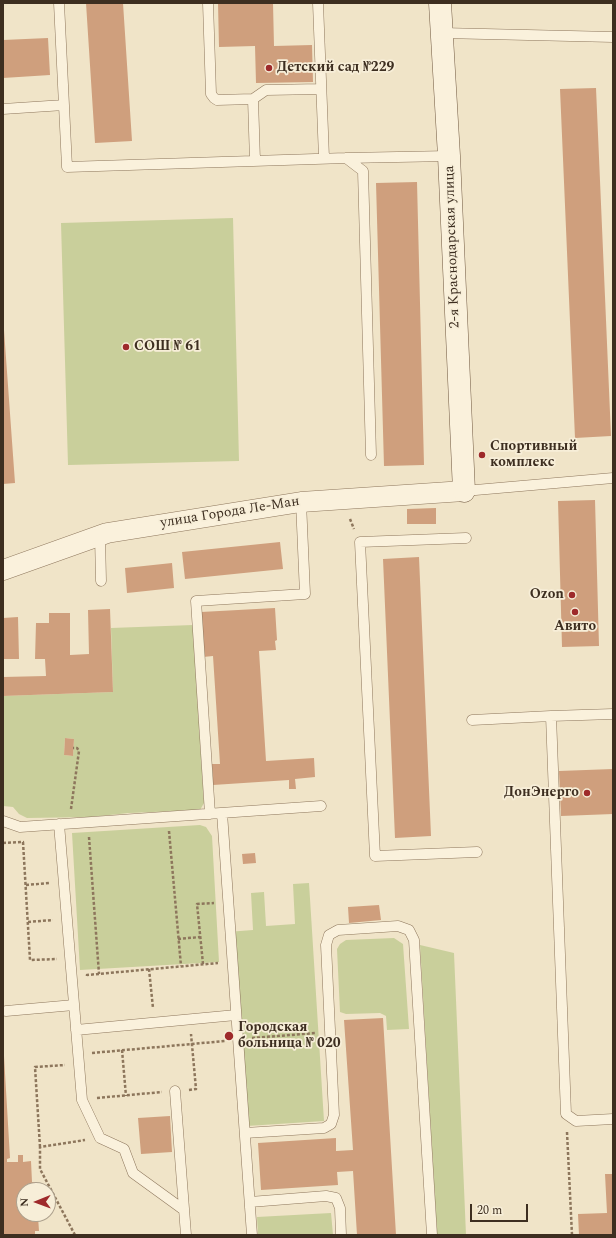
<!DOCTYPE html>
<meta charset="utf-8">
<style>
body{margin:0}
#map{position:relative;width:616px;height:1238px;overflow:hidden;background:#f0e4c8;font-family:Spectral,serif}
canvas{display:block}
.frame{position:absolute;inset:0;border:4px solid #3d2e20;pointer-events:none}
.north{position:absolute;left:16px;top:1182px;width:40px;height:40px;box-sizing:border-box;background:#f7eed8;border:1px solid #ada18e;border-radius:50%;rotate:269deg;font-size:11px;font-weight:700;line-height:16px;text-align:center;color:#3d2e20}
.north::after{content:'';display:block;margin:auto;width:14px;height:18px;background:#9e2a2b;clip-path:polygon(50% 0,100% 100%,50% 72%,0 100%)}
.scale{position:absolute;left:470px;top:1204px;width:58px;height:18px;box-sizing:border-box;border:2px solid #3d2e20;border-top:0;padding-left:5px;font-size:12px;line-height:14px;white-space:nowrap;color:#3d2e20;-webkit-text-stroke:3px #f7eed8;paint-order:stroke}
</style>
<div id="map">
<canvas width="616" height="1238"></canvas>
<div class="frame"></div>
<div class="north">N</div>
<div class="scale">20 m</div>
</div>
<script>
const ctx = document.querySelector('canvas').getContext('2d');
ctx.lineJoin = 'round';
function paint(path, color) {
  ctx.fillStyle = color;
  ctx.fill(path, 'evenodd');
}
function shape(rows) {
  const path = new Path2D();
  for (const r of rows) {
    path.moveTo(r[0], r[1]);
    for (let i = 2; i < r.length; i += 2) path.lineTo(r[i], r[i + 1]);
  }
  return path;
}
function stroke(path, color, width, dash) {
  ctx.strokeStyle = color;
  ctx.lineWidth = width;
  ctx.lineCap = dash ? 'butt' : 'round';
  ctx.setLineDash(dash || []);
  ctx.stroke(path);
}
function drawText(font, color, halo, rows, align = 'center') {
  ctx.font = font + ' Spectral,serif';
  ctx.lineWidth = 3.5;
  ctx.setLineDash([]);
  ctx.textBaseline = 'middle';
  ctx.strokeStyle = halo;
  ctx.fillStyle = color;
  for (const [text, x, y, turn = 0] of rows) {
    ctx.save();
    ctx.translate(x, y);
    ctx.rotate((+turn || 0) * Math.PI / 180);
    ctx.textAlign = isNaN(turn) ? turn : align;
    if (halo) ctx.strokeText(text, 0, 0);
    ctx.fillText(text, 0, 0);
    ctx.restore();
  }
}
paint(shape([
 [233,218,239,461,68,465,61,223],
 [193,625,204,803,200,810,129,813,90,817,27,818,19,814,13,807,3,806,3,696,113,692,111,628],
 [65,738,74,739,73,756,64,755],
 [200,825,206,827,212,836,219,962,80,970,72,833],
 [309,883,324,1121,247,1126,227,932,253,930,251,893,264,892,266,926,295,924,293,884],
 [394,938,403,944,409,1029,387,1030,386,1016,380,1013,346,1014,340,1012,337,949,340,944,346,940],
 [420,945,454,953,466,1235,437,1235],
 [331,1213,333,1235,258,1235,257,1217]
]), '#c9cf9b');
paint(shape([
 [86,3,123,3,132,141,95,143],
 [218,3,273,3,274,46,312,45,313,82,256,83,255,46,219,47],
 [48,38,50,75,3,78,3,40],
 [596,88,611,436,575,438,560,89],
 [417,182,424,465,384,466,376,183],
 [3,330,4,330,15,483,3,484],
 [595,500,599,646,562,647,558,501],
 [436,508,436,524,407,524,407,509],
 [280,542,283,569,185,579,182,552],
 [419,557,431,836,395,838,383,559],
 [172,563,174,588,127,593,125,568],
 [275,608,277,640,275,641,276,650,259,651,266,761,314,758,315,777,295,779,296,789,289,789,289,780,213,785,212,764,220,764,213,656,203,657,201,612],
 [110,609,113,692,3,696,3,677,46,676,45,659,35,659,36,623,49,623,49,613,70,613,70,655,89,654,88,610],
 [18,617,19,659,3,659,3,618],
 [65,738,74,739,73,756,64,755],
 [613,769,613,814,561,816,559,771],
 [255,853,256,863,243,864,242,854],
 [379,905,381,920,349,923,348,907],
 [383,1018,396,1235,357,1235,353,1171,337,1172,338,1185,261,1190,258,1143,336,1138,336,1151,353,1150,344,1020],
 [3,1056,4,1056,10,1158,7,1159,7,1162,18,1162,18,1155,23,1155,23,1162,31,1161,32,1182,36,1182,36,1190,24,1190,24,1214,34,1214,34,1217,38,1217,39,1231,35,1231,35,1235,3,1235],
 [170,1116,172,1152,141,1154,138,1118],
 [605,1174,613,1174,613,1235,579,1235,578,1214,607,1213]
]), '#cf9f7d');
const lane = shape([
 [59,3,67,167,346,158,449,156],
 [208,3,211,94,214,98,217,100,253,99,255,161],
 [318,3,324,158],
 [442,33,613,37],
 [253,99,266,90,321,89],
 [3,109,64,105],
 [346,158,363,171,371,455],
 [464,491,613,478],
 [100,536,101,581],
 [466,538,360,542,375,856,477,852],
 [551,716,613,714],
 [472,720,551,716,566,1114,576,1121,613,1119],
 [222,813,252,1235],
 [210,814,196,601,305,594,301,502],
 [3,821,20,827,321,806],
 [59,824,82,1100,100,1138,124,1149,133,1173,184,1210],
 [6,1011,74,1005],
 [76,1030,236,1015],
 [175,1091,186,1235],
 [245,1133,324,1128,331,1124,334,1115,326,945,329,935,338,930,398,926,409,930,414,940,432,1235],
 [250,1202,326,1196,336,1198,340,1208,341,1235]
]);
const street = shape([
 [3,570,107,533,301,502,464,491]
]);
const secondary = shape([
 [440,3,449,156,464,491]
]);
stroke(lane, '#8d765c', 11);
stroke(street, '#8d765c', 21);
stroke(secondary, '#6f573f', 23);
stroke(shape([
 [350,519,354,529],
 [71,809,79,751,77,748,73,748],
 [169,831,181,966],
 [89,837,99,974],
 [3,843,23,842,30,960,57,959],
 [26,885,49,883],
 [28,922,53,920],
 [178,939,200,937],
 [203,964,197,904,214,903],
 [149,969,153,1008],
 [87,976,87,975,218,963],
 [252,1038,316,1033],
 [122,1050,126,1096],
 [92,1053,225,1041],
 [189,1090,196,1089,191,1034],
 [97,1098,162,1092],
 [567,1132,572,1235],
 [40,1147,35,1067,65,1065],
 [75,1235,40,1169,40,1147,85,1140]
]), '#8d765c', 2.5, [3, 2]);
stroke(lane, '#faf1dc', 10);
stroke(street, '#faf1dc', 20);
stroke(secondary, '#faf1dc', 22);
for (const [x, y, r, color] of [
 [269,68,4,"#9e2a2b"],
 [126,347,4,"#9e2a2b"],
 [482,455,4,"#9e2a2b"],
 [572,595,4,"#9e2a2b"],
 [575,612,4,"#9e2a2b"],
 [587,793,4,"#9e2a2b"],
 [229,1036,5,"#9e2a2b"]
]) {
  const dot = new Path2D();
  dot.arc(x, y, r, 0, 2 * Math.PI);
  ctx.fillStyle = color;
  ctx.fill(dot);
  stroke(dot, '#f7eed8', 1.5);
}
drawText('bold 14px', '#3d2e20', '#f7eed8', [
 ["Детский сад №229",277,68],
 ["СОШ № 61",134,347],
 ["Спортивный",490,447],
 ["комплекс",490,463],
 ["Ozon",564,595,"right"],
 ["Авито",575,627,"center"],
 ["ДонЭнерго",579,793,"right"],
 ["Городская",238,1028],
 ["больница № 020",238,1044]
], 'left');
drawText('14px', '#3d2e20', '#f7eed8', [
 ["2-я Краснодарская улица",453,247,-92],
 ["улица Города Ле-Ман",230,513,-9]
]);
</script>
